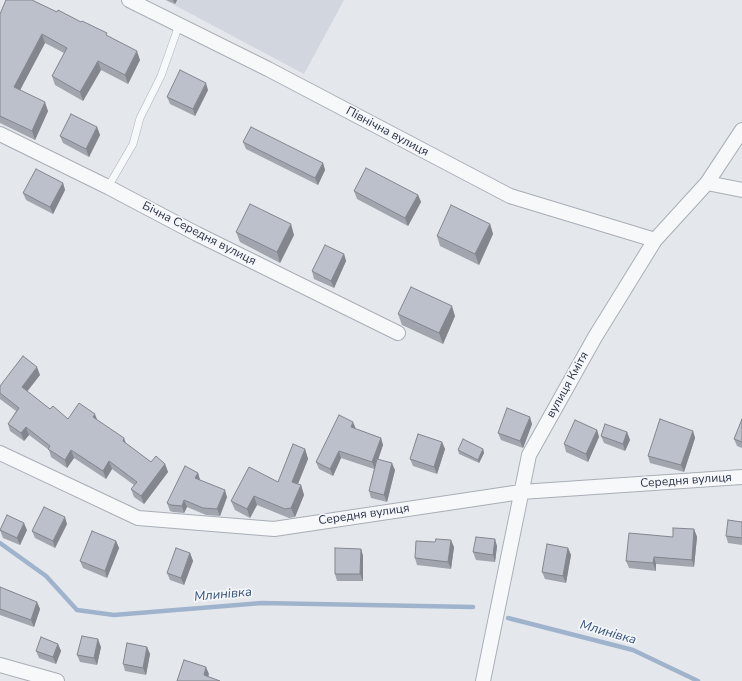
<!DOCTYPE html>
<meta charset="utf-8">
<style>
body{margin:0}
canvas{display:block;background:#e4e7ec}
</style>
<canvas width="742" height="681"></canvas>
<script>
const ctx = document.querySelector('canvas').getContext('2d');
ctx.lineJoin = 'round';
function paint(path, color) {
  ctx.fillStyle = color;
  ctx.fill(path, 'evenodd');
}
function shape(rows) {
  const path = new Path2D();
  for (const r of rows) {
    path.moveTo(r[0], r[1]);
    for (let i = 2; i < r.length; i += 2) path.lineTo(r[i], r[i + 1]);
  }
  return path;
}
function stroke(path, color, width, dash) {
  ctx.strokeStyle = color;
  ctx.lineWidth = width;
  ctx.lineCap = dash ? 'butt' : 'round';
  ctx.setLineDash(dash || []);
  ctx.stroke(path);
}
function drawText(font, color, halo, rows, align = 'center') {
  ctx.font = font + ' "Nunito Sans",sans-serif';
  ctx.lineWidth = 3.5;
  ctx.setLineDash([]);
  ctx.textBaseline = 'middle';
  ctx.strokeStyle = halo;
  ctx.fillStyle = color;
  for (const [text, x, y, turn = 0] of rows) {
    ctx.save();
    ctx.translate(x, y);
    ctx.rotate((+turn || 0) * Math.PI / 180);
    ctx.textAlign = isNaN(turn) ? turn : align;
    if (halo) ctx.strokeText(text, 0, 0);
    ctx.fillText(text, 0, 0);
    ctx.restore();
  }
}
paint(shape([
 [165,0,344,0,304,74]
]), '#d2d6de');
stroke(shape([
 [0,543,46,576,77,610,114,615,262,603,473,607],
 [508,618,633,650,698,681]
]), '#9fb4cc', 4.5);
const service = shape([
 [108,187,133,144,140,118,161,76,179,25]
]);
const minor = shape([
 [129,0,268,69,510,196,655,240],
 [0,134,108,187,197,234,398,333],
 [707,183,742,190],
 [0,453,138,518,274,529,521,492,742,477],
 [0,665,57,681],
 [483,681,529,455,595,337,655,240,707,183,742,130]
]);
stroke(service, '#a9aeb7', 8);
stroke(minor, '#a9aeb7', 16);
stroke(service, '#f7f8fa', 7);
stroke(minor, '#f7f8fa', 14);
paint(shape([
 [166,0,177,0,175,4],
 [57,12,108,37,140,60,128,84,101,70,83,101,55,85,52,76,64,53,45,43,20,90,48,111,35,140,0,123,0,14],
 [208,90,195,116,170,104,167,97],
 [97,127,100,135,89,157,63,143,60,136],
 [243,142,323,163,325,170,318,185,246,149],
 [63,183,65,190,53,214,26,200,23,193],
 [354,191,418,195,421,202,408,226,357,199],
 [490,224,493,234,479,265,440,246,437,236],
 [236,232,294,235,280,263,240,242],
 [344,254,346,261,334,288,314,279,312,271],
 [398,314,455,316,443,344,402,325],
 [40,375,27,392,50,409,68,419,97,420,127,444,151,462,165,464,168,472,144,504,134,497,131,489,134,485,112,469,106,479,74,458,67,468,51,457,49,450,29,435,24,441,10,431,8,424,16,411,0,399,0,386],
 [742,419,742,448,737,446,734,439],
 [532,424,523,448,501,440,498,433],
 [356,429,381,438,383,445,378,459,395,470,387,502,371,498,369,491,374,469,341,458,333,476,319,469,316,462],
 [597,430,599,437,588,462,566,452,564,444],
 [693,431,695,438,684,472,650,463,648,456],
 [627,432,630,440,625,451,604,443,601,436],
 [442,442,445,449,437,474,413,466,410,459],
 [305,449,308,459,298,484,301,485,304,495,295,517,289,518,257,505,250,518,235,510,231,501,278,482],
 [483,449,484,453,479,463,459,454,458,450],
 [198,473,200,480,227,497,220,516,206,515,187,507,184,513,173,512,170,511,167,503],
 [742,522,742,545,728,543,726,536],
 [67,524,55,548,35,538,32,531],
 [694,529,697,537,694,567,656,564,656,571,629,568,626,561,673,537],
 [0,530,27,530,20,545,3,538],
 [116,541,119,548,107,578,83,568,80,561],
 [497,546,495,562,476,560,473,552],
 [454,547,451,569,417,565,415,558],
 [568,548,571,555,566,583,545,579,542,572],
 [361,549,363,556,363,581,337,581,335,574],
 [190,553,193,561,184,585,170,580,167,573],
 [0,587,37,602,40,609,34,627,0,615],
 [58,644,61,651,56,664,39,658,36,651],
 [101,647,97,665,80,662,77,655],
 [147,647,150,654,146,675,125,671,123,664]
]), '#a1a5ae');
paint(shape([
 [173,0,177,0,175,4],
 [42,34,45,43,17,96,14,87],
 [137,51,140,60,128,84,125,75],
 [98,61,101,70,83,101,80,92],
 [206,83,208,90,195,116,193,109],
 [45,102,48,111,35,140,32,131],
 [97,127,100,135,89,157,86,149],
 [323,163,325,170,318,185,315,178],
 [63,183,65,190,53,214,50,207],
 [418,195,421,202,408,226,405,218],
 [291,224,294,235,280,263,277,252],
 [490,224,493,234,479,265,475,254],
 [344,254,346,261,334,288,331,281],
 [452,306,455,316,443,344,439,333],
 [37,367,40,375,24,395,22,387],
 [95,414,98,422,93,417],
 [530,417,532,424,523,448,520,441],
 [353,422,356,429,351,427],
 [26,427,29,435,24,441,21,433],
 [597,430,599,437,588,462,586,454],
 [693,431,695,438,684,472,681,465],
 [627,432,630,440,625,451,623,444],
 [124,438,127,446,123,441],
 [381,438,383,445,375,469,372,462],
 [442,442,445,449,437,474,434,467],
 [305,449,308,459,295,491,292,482],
 [483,449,484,453,479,463,478,460],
 [71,450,74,458,67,468,65,460],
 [339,451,341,458,333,476,330,469],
 [109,461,112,469,106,479,103,471],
 [392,463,395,470,387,502,384,495],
 [165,464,168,472,144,504,141,496],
 [198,473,200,480,198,485,195,478],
 [301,485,304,495,295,517,291,508],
 [225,490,227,497,220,516,217,509],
 [254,496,257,505,250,518,247,509],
 [184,500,187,507,184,513,182,506],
 [65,517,67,524,55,548,53,541],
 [24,523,27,530,20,545,17,538],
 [694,529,697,537,694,567,692,560],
 [495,539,497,546,495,562,493,555],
 [451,540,454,547,451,569,448,562],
 [116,541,119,548,107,578,105,571],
 [568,548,571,555,566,583,563,576],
 [361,549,363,556,363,581,360,574],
 [190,553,193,561,184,585,181,578],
 [654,557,656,564,656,571,653,563],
 [37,602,40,609,34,627,31,620],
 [98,639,101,647,97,665,94,658],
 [58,644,61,651,56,664,53,657],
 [147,647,150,654,146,675,143,668],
 [206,667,209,674,207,681,204,675]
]), '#83868d');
const building = shape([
 [6,0,32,0,57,12,58,10,81,22,82,21,107,33,106,35,137,51,125,75,98,61,80,92,52,76,67,48,42,34,14,87,45,102,32,131,0,116,0,14,6,0],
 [180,70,206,83,193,109,167,97,180,70],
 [71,114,97,127,86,149,60,136,71,114],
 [251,127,323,163,315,178,243,142,251,127],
 [366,168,418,195,405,218,354,191,366,168],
 [36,169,63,183,50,207,23,193,36,169],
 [250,204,291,224,277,252,236,232,250,204],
 [451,205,490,224,475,254,437,236,451,205],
 [325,245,344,254,331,281,312,271,325,245],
 [411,287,452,306,439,333,398,314,411,287],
 [23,356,37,367,22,387,50,409,53,406,68,419,79,403,95,414,93,417,124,438,123,441,151,462,156,456,165,464,141,496,131,489,137,482,109,461,103,471,71,450,65,460,48,449,50,446,26,427,21,433,8,424,19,408,0,393,0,386,23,356],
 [507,408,530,417,520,441,498,433,507,408],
 [339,415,353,422,351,427,381,438,372,462,339,451,330,469,316,462,339,415],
 [660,419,693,431,681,465,648,456,660,419],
 [742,419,742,442,734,439,742,419],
 [575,420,597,430,586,454,564,444,575,420],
 [605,424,627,432,623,444,601,436,605,424],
 [418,434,442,442,434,467,410,459,418,434],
 [463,439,483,449,478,460,458,450,463,439],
 [293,444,305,449,292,482,301,485,291,508,285,509,254,496,247,509,231,501,249,467,278,482,293,444],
 [377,459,392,463,384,495,369,491,377,459],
 [185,466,198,473,195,478,225,490,217,509,203,508,184,500,182,506,171,505,167,503,185,466],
 [44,507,65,517,53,541,32,531,44,507],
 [7,515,24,523,17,538,0,530,7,515],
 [728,520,742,522,742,538,726,536,728,520],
 [673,528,694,529,692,560,654,557,653,563,626,561,629,533,673,537,673,528],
 [92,531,116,541,105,571,80,561,92,531],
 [476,537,495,539,493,555,473,552,476,537],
 [436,539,451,540,448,562,415,558,416,541,435,542,436,539],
 [547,544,568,548,563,576,542,572,547,544],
 [176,548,190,553,181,578,167,573,176,548],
 [335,548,361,549,360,574,335,574,335,548],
 [0,587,37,602,31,620,0,609,0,587],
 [82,636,98,639,94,658,77,655,82,636],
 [41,637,58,644,53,657,36,651,41,637],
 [127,643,147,647,143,668,123,664,127,643],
 [184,660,206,667,204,675,220,681,177,681,184,660]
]);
paint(building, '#bbc0ca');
stroke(building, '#83868d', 1);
drawText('12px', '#2b3445', '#f4f6f9', [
 ["Північна вулиця",387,132,28],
 ["Бічна Середня вулиця",199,234,27],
 ["вулиця Кмітя",568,385,-61],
 ["Середня вулиця",686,481,-4],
 ["Середня вулиця",364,515,-8]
]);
drawText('italic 13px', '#34527a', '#f4f6f9', [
 ["Млинівка",223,595,-5],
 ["Млинівка",608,633,16]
]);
</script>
